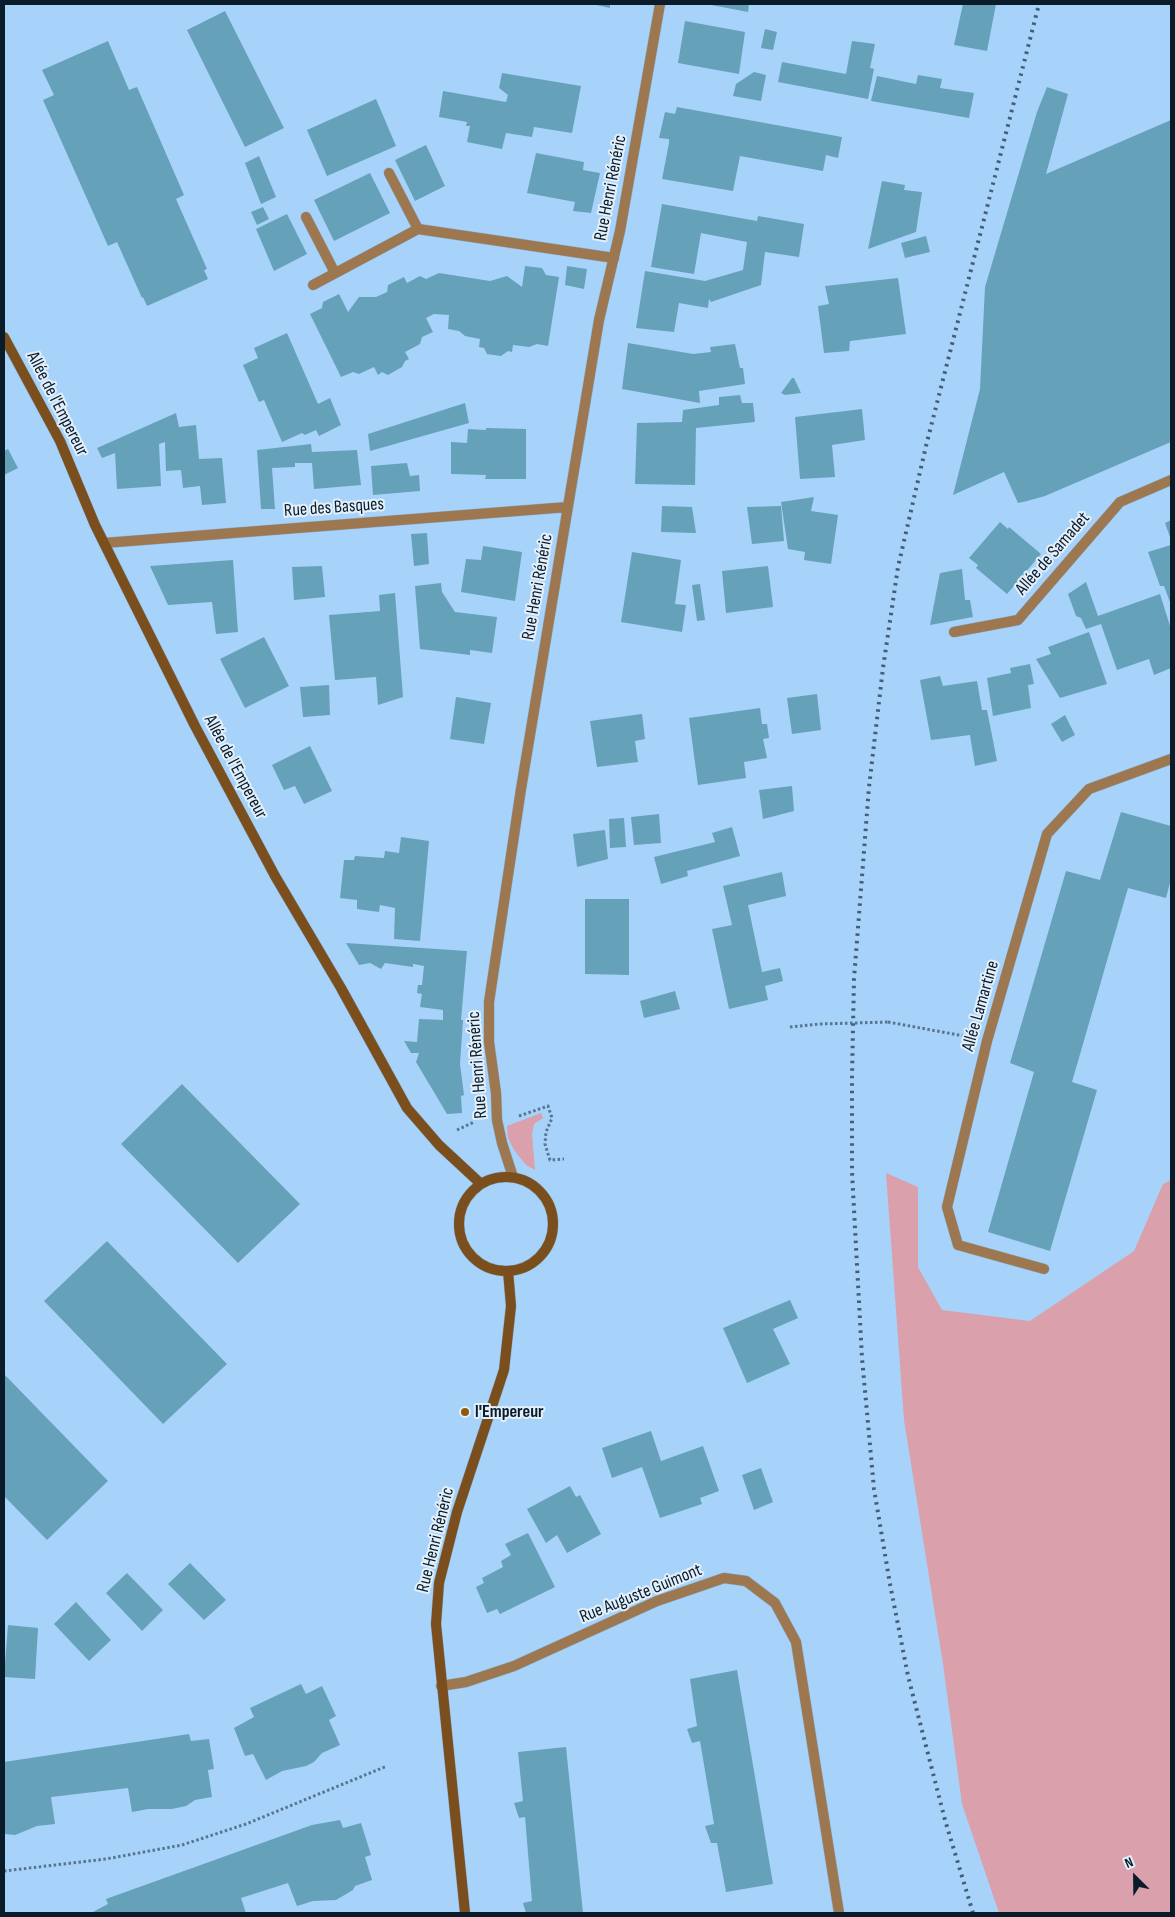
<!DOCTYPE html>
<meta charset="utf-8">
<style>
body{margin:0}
#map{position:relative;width:1175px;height:1917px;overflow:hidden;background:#a7d3fa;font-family:"Sofia Sans Condensed",sans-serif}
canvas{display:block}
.frame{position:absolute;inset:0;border:5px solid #0a1b29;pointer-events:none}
.north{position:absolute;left:1110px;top:1852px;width:50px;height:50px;-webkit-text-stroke:4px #e3f0fc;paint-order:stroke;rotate:337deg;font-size:14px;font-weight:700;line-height:20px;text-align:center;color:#0a1b29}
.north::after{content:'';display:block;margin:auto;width:18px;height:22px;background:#0a1b29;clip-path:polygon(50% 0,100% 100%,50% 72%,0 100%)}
</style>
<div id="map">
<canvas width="1175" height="1917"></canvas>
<div class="frame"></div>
<div class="north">N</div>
</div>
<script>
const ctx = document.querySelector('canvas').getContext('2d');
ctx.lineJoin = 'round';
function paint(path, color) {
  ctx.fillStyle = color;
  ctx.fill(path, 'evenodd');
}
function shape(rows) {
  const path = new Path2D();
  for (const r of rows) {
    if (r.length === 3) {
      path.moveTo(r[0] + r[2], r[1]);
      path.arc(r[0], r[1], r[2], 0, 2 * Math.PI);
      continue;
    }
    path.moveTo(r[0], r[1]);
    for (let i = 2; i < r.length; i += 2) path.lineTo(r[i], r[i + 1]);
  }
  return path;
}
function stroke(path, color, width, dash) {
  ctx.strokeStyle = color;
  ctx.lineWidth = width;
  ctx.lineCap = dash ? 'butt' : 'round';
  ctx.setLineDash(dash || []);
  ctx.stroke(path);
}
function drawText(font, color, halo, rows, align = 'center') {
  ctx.font = font + ' "Sofia Sans Condensed",sans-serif';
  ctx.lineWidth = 4;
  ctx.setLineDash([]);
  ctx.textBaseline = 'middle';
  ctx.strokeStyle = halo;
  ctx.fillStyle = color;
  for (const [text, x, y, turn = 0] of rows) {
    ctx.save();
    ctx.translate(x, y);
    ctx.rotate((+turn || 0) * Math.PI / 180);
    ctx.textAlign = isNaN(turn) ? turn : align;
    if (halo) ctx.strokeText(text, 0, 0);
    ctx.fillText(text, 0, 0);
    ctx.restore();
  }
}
paint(shape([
 [541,1113,543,1118,534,1124,532,1134,535,1170,526,1165,514,1150,508,1138,507,1126],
 [886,1173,918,1187,918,1267,942,1310,1030,1321,1134,1251,1163,1184,1171,1180,1171,1913,999,1913,962,1804,943,1664,904,1420]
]), '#daa0ab');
paint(shape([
 [592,4,610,4,610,8],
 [706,4,749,4,748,12],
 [963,4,996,4,987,51,954,45],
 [225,11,284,128,245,147,187,30],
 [685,21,745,32,739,74,678,63],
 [765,29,777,32,773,50,761,48],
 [108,41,129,90,137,87,184,195,176,199,207,269,204,270,208,279,147,306,143,297,142,298,117,242,108,246,43,100,54,95,42,70],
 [852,41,875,44,870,68,874,69,868,99,778,82,782,62,846,74],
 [754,72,766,75,761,101,733,96,736,84],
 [502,73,581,86,572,133,534,127,532,137,506,133,502,149,467,142,470,126,466,126,467,122,439,117,443,91,506,102,508,95,499,88],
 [918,75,942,79,940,88,974,93,969,118,871,101,877,76,916,84],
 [1047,87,1068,94,1046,174,1171,120,1171,442,1045,496,1027,501,1018,503,1004,472,953,495,980,389,985,287,1037,112],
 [376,99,396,146,327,176,307,130],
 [677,107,842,137,838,158,826,155,823,171,740,156,733,191,662,179,669,143,669,139,659,138,665,112,675,114],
 [426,145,445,186,415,201,395,160],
 [536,153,584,162,583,170,600,173,591,213,573,211,575,202,527,193],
 [259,156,276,197,261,204,245,163],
 [370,173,390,213,334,241,314,200],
 [882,181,905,185,904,190,922,192,916,232,868,249],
 [662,204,757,221,758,216,804,224,799,257,765,252,761,285,711,302,709,299,708,308,679,303,674,332,636,328,645,271,705,281,743,270,747,242,701,233,694,274,651,267],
 [263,207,269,219,257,225,251,212],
 [287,214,307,254,274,271,256,229],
 [926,236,930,252,905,258,901,243],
 [525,266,542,268,546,275,559,277,548,346,537,344,529,347,513,345,512,352,508,351,501,356,487,354,484,348,479,347,480,339,465,336,459,331,448,329,449,315,434,314,426,318,433,332,422,337,420,344,405,352,409,359,405,361,402,367,388,375,382,372,378,375,374,367,359,374,353,372,341,377,310,314,322,308,323,302,339,294,348,312,359,297,376,297,387,292,388,285,404,277,407,283,420,276,426,279,439,273,490,281,507,276,522,287],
 [567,266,587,269,584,289,565,285],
 [898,278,906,334,850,341,849,351,824,353,818,306,829,304,825,286],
 [287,333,318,404,330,398,341,425,319,436,316,430,305,435,302,433,282,442,264,400,259,402,243,365,258,358,254,348],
 [628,343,693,354,711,352,710,347,735,344,740,368,743,368,745,384,699,391,700,403,622,389],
 [792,378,794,378,801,393,785,395,781,393],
 [740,395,742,403,753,403,755,422,696,428,695,485,635,484,637,423,682,422,683,410,719,405,719,397],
 [465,403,469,423,370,451,368,434],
 [862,409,865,440,832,445,835,477,800,479,795,417],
 [176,413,179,427,196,425,199,459,222,458,226,503,202,505,200,486,183,488,181,470,166,471,165,442,159,444,161,486,117,489,115,453,102,458,97,448],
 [486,428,526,429,526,479,485,479,486,475,451,474,451,442,467,443,468,429,486,430],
 [311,444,312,452,357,450,361,485,314,489,312,463,295,463,295,467,272,468,275,509,261,509,257,450],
 [8,449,18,468,4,475,4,451],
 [407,463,410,476,419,475,420,491,373,495,371,466],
 [814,497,811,511,838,515,831,564,804,560,805,552,788,549,781,502],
 [662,506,692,507,696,533,661,532],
 [781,506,784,541,752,544,747,507],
 [1171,520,1171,540,1165,523],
 [1000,522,1008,529,1009,527,1041,554,1007,594,976,568,978,565,969,558],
 [427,533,429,564,414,566,411,534],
 [1171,545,1171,605,1164,586,1160,586,1148,552],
 [483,546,522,552,515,601,461,592,466,559,481,560],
 [632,552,681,560,675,604,686,605,682,632,621,622],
 [233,560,238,632,216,634,212,602,168,605,150,566],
 [322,566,325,597,294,600,292,567],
 [768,566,773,607,726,613,722,571],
 [962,569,965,600,970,600,973,617,930,625,940,573],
 [1086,582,1098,616,1160,594,1171,629,1171,668,1154,675,1149,659,1117,670,1101,624,1086,629,1081,618,1076,616,1068,594],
 [441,583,442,592,455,612,497,617,492,653,470,650,470,655,420,649,415,586],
 [700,584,705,620,697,621,692,585],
 [395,593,403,697,378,705,376,677,335,680,329,615,380,611,379,595],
 [1089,632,1107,684,1060,698,1036,659,1051,654,1048,647],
 [264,637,289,686,245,708,220,659],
 [1030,664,1034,684,1028,685,1031,708,993,716,987,678,1011,673,1010,668],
 [940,676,943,686,977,681,982,710,987,710,997,761,975,766,970,735,931,740,920,680],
 [329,685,330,715,303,717,300,687],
 [817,694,821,730,792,734,787,698],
 [456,697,491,703,484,744,450,739],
 [760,708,762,724,767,724,769,738,763,739,767,758,744,762,746,778,698,785,689,718],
 [642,714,645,739,635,741,638,762,597,767,590,721],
 [1065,715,1075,735,1062,742,1051,724],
 [310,746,332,791,304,804,295,786,284,790,272,765],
 [792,786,794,811,763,819,759,790],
 [1121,812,1171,826,1171,879,1166,898,1128,888,1072,1082,1097,1090,1050,1251,988,1232,1034,1072,1010,1063,1066,871,1100,880],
 [659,814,661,843,634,845,631,817],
 [624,818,626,847,610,848,609,819],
 [732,827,740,856,687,871,688,876,661,884,654,857,715,842,712,833],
 [605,830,608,859,577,867,573,834],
 [401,837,429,841,420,941,394,939,395,908,380,905,379,912,357,909,357,900,340,898,344,860,354,860,355,856,384,858,385,851,399,853],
 [782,872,786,896,748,905,762,972,780,968,783,981,765,986,768,1000,729,1009,712,929,732,925,723,886],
 [585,899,629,899,629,975,585,974],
 [346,943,467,951,461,1020,463,1020,460,1064,464,1095,461,1096,462,1113,447,1114,416,1062,419,1053,411,1053,404,1041,417,1042,419,1019,443,1020,443,1010,420,1007,422,994,417,993,418,985,422,985,424,966,413,964,413,967,385,963,381,969,370,963,359,965],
 [675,991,680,1009,644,1018,640,1001],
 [182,1084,300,1204,238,1263,121,1144],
 [107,1241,227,1364,163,1424,44,1301],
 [790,1300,798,1318,773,1329,790,1364,747,1383,723,1328],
 [4,1374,108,1481,47,1540,4,1496],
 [651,1431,661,1461,703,1446,719,1491,700,1498,702,1504,660,1518,642,1467,612,1478,602,1448],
 [761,1468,773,1502,754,1510,742,1475],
 [570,1486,576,1497,580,1495,601,1534,567,1553,557,1535,546,1543,527,1509],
 [528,1533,555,1587,500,1614,497,1609,487,1613,476,1587,484,1583,482,1578,503,1567,501,1561,511,1555,505,1544],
 [190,1563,226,1600,204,1620,168,1584],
 [127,1573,163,1610,142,1631,106,1593],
 [76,1602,111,1640,89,1661,54,1624],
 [8,1625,38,1628,35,1679,4,1677],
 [737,1670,773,1884,726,1892,717,1843,711,1843,705,1826,714,1824,700,1741,692,1743,687,1729,697,1726,690,1679],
 [301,1684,306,1694,322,1686,336,1716,329,1720,340,1745,322,1753,314,1762,306,1766,282,1771,266,1780,253,1754,245,1756,234,1728,254,1717,250,1708],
 [189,1734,191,1741,209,1739,214,1769,208,1770,212,1797,195,1800,186,1806,172,1809,148,1809,132,1812,128,1788,51,1797,55,1824,37,1826,15,1835,4,1834,4,1762],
 [566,1747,583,1913,526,1913,523,1903,532,1901,525,1817,519,1818,514,1803,523,1801,518,1752],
 [340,1820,343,1828,361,1823,371,1855,365,1857,372,1880,355,1886,353,1890,336,1900,313,1901,297,1906,288,1883,241,1898,246,1913,91,1913,108,1904,106,1899,312,1825]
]), '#66a1ba');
const lane = shape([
 [389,173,418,229],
 [306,217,335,273],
 [313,285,418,229,614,258]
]);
const street = shape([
 [104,543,568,507],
 [954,632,1018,620,1120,502,1171,480],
 [513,1177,502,1143,497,1120,496,1093,489,1042,489,1002,521,789,599,320,620,231,660,4],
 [1044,1269,958,1245,947,1207,987,1041,1047,834,1089,789,1171,759],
 [441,1686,466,1682,514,1666,657,1601,724,1578,746,1581,775,1603,796,1642,839,1913]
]);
const secondary = shape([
 [4,337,60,441,95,525,195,726,275,876,341,988,407,1108,439,1145,481,1184],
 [506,1224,47],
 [465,1913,436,1624,439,1583,457,1512,504,1370,511,1306,508,1271]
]);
stroke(lane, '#8bb2d4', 11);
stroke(street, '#8bb2d4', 11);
stroke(secondary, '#8bb2d4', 11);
stroke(shape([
 [888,1022,964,1036],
 [790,1027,820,1024],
 [519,1116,548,1106,552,1118,546,1132,545,1144,548,1154,550,1160,564,1159],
 [457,1130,474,1122],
 [4,1871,106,1859,182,1845,246,1824,387,1766]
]), '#57758f', 3, [2.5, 2.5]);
stroke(lane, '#9d7750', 10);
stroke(street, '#9d7750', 10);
stroke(secondary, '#7b4f1d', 10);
stroke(shape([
 [973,1913,945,1820,908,1676,890,1584,874,1489,862,1358,852,1172,852,1077,854,979,869,787,883,668,898,567,926,446,1039,4]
]), '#435e75', 4, [2.5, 5]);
stroke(shape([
 [820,1024,888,1022]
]), '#57758f', 3, [2.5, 2.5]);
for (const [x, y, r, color] of [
 [465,1412,5,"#905910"]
]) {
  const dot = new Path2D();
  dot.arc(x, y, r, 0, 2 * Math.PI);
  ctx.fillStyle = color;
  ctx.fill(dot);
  stroke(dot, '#e3f0fc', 2);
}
drawText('18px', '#0a1b29', '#e3f0fc', [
 ["Rue Henri Rénéric",611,188,-79],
 ["Allée de l'Empereur",57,404,63],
 ["Rue des Basques",334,508,-4],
 ["Allée de Samadet",1053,554,-49],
 ["Rue Henri Rénéric",538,587,-80],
 ["Allée de l'Empereur",235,767,62],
 ["Allée Lamartine",981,1006,-74],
 ["Rue Henri Rénéric",478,1065,-94],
 ["Rue Henri Rénéric",436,1540,-76],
 ["Rue Auguste Guimont",641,1594,-22]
]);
drawText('bold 18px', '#0a1b29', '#e3f0fc', [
 ["l'Empereur",475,1412]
], 'left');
</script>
